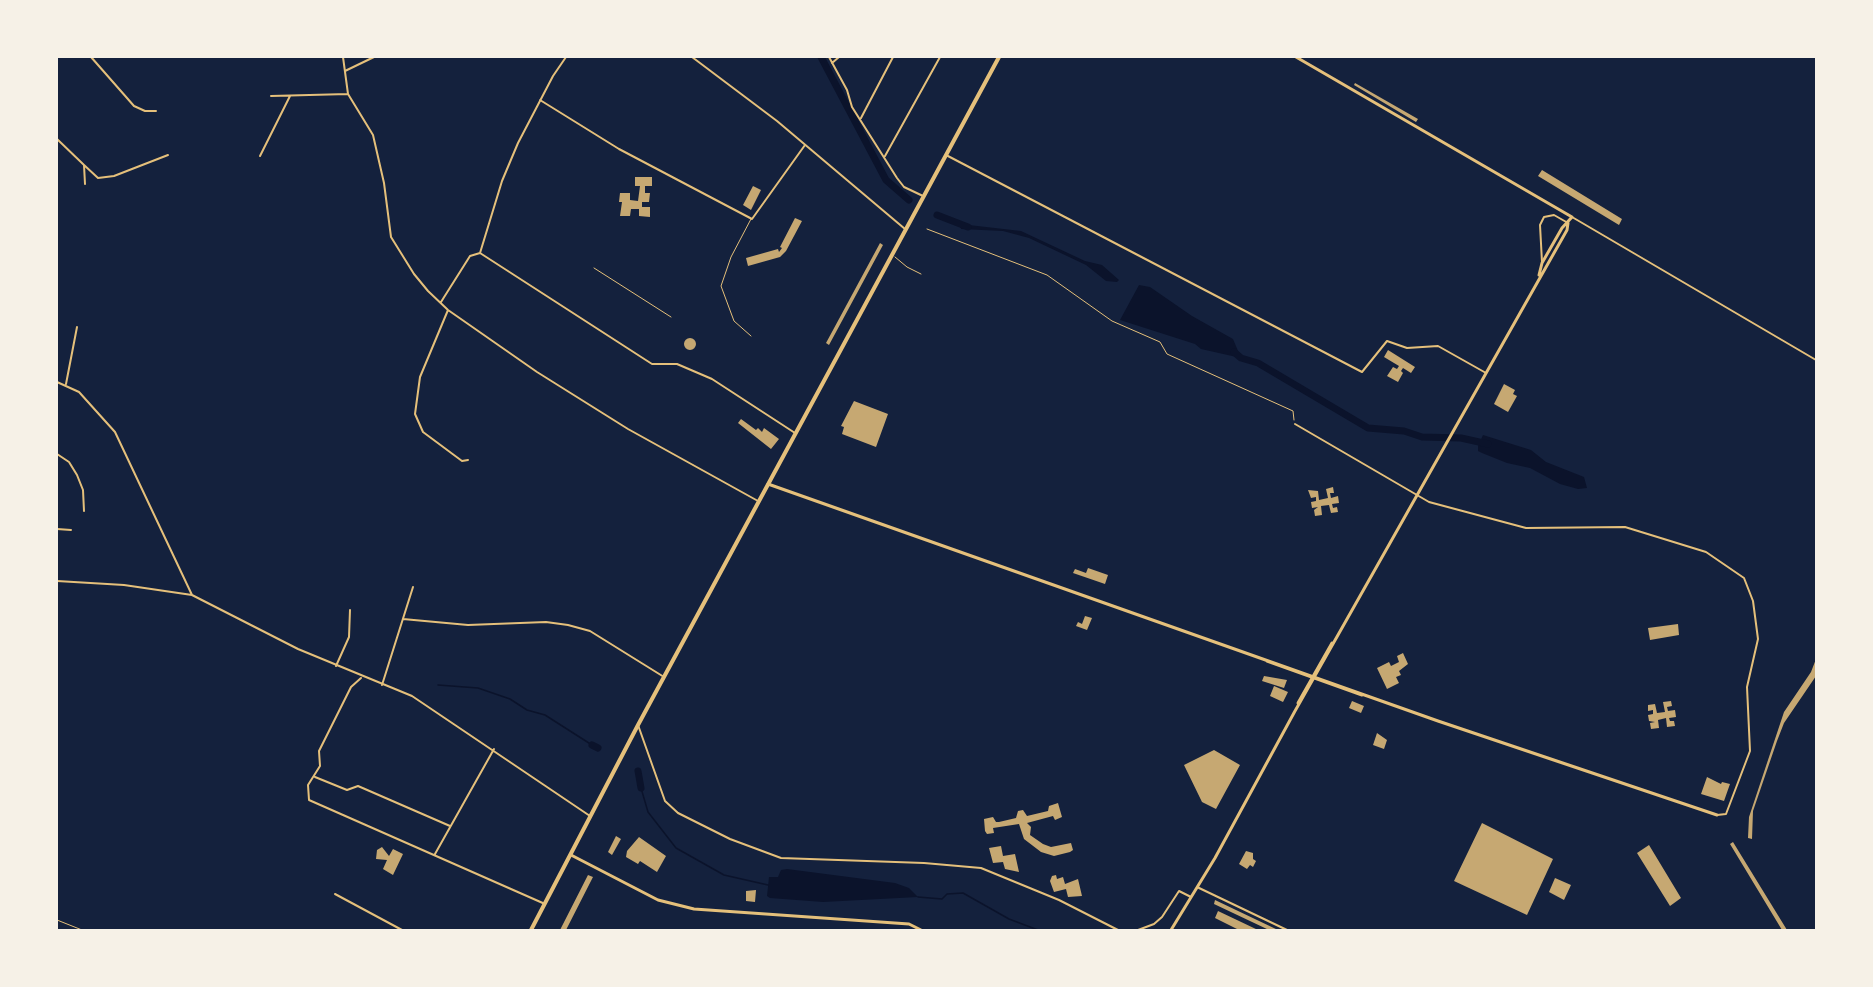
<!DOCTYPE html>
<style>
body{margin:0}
#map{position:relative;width:1873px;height:987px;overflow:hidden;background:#14213d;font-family:"PT Serif",serif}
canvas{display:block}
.frame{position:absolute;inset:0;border:58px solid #f6f1e7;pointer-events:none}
</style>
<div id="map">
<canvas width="1873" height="987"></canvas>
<div class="frame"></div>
</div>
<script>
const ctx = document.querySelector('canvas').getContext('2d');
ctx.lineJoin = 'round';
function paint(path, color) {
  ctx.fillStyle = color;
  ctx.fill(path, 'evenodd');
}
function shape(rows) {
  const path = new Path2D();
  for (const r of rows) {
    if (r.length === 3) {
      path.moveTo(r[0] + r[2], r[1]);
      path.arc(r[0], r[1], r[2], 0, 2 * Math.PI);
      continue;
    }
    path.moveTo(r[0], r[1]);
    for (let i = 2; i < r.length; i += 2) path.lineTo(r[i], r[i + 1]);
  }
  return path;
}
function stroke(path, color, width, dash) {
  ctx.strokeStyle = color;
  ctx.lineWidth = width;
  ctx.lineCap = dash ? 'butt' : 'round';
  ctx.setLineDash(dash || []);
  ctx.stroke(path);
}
paint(shape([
 [960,224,1021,231,1085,261,1102,265,1119,280,1117,282,1106,281,1086,265,1029,238,1003,231,961,229],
 [1139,285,1150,287,1192,316,1233,339,1241,358,1201,349,1195,344,1120,320],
 [1483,435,1531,450,1546,462,1584,477,1587,488,1578,489,1560,484,1530,468,1507,463,1482,453,1478,451,1478,446],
 [787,869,895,883,909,888,918,897,823,902,770,898,767,896,769,877,778,877,781,870]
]), '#0b132b');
stroke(shape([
 [438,685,478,688,510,699,527,710,545,715,592,745],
 [641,788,648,812,676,848,724,875,768,885],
 [918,897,942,899,947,894,963,893,1009,919,1038,930]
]), '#0b132b', 1.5);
stroke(shape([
 [821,57,886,180,909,200],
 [937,215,968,227],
 [1234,352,1241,358,1258,363,1368,428,1404,431,1422,437,1461,438,1488,444],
 [592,745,598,748],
 [638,771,641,788]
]), '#0b132b', 7);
paint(shape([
 [1355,83,1418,119,1416,122,1354,85],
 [1542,170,1622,219,1619,225,1538,176],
 [635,177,652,177,652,186,645,186,645,193,650,193,649,202,642,202,642,207,650,207,650,217,639,216,639,209,631,209,630,216,620,216,622,202,619,202,620,193,630,193,630,200,638,201,640,186,635,186],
 [753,186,761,190,751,210,743,205],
 [795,218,802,221,786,251,780,257,748,266,746,258,778,249,779,252,782,248,780,247],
 [880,243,883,245,829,345,826,343],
 [690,344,6],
 [1388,350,1415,367,1411,373,1403,368,1401,371,1403,373,1398,382,1387,376,1393,367,1397,369,1399,366,1384,357],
 [1504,384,1515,390,1513,394,1517,396,1508,412,1494,404],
 [854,401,888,414,876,447,842,434,844,427,841,426],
 [741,419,756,430,758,428,762,432,764,428,779,439,771,449,738,423],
 [1333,487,1334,493,1330,493,1331,498,1338,496,1339,503,1332,504,1333,508,1337,507,1338,512,1331,513,1329,505,1321,506,1322,515,1315,516,1314,510,1318,507,1312,508,1311,502,1316,501,1316,497,1311,498,1308,490,1318,491,1319,500,1328,498,1326,489],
 [1088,568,1108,575,1105,584,1073,573,1075,569,1086,573],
 [1085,616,1092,618,1087,630,1076,626,1078,622,1082,624],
 [1678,624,1679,635,1650,640,1648,628],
 [1403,653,1408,664,1399,671,1401,675,1396,677,1399,683,1387,689,1377,668,1389,662,1391,666,1399,662,1397,656],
 [1816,659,1816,676,1784,723,1777,741,1753,811,1752,839,1748,838,1749,817,1784,712,1811,672],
 [1264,676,1287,680,1284,688,1262,681],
 [1274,686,1288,692,1283,702,1270,696],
 [1352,701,1364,706,1361,713,1349,708],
 [1671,701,1672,706,1667,707,1668,711,1675,710,1676,717,1669,718,1670,721,1674,721,1675,726,1667,727,1666,718,1658,720,1659,728,1651,729,1650,723,1655,722,1649,721,1648,715,1653,714,1653,710,1648,711,1648,705,1655,704,1657,713,1665,712,1663,702],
 [1377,733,1387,740,1384,749,1373,745],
 [1214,750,1240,765,1216,809,1202,802,1184,765],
 [1707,777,1721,784,1722,782,1730,784,1724,801,1701,794],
 [1058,803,1062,817,1055,820,1053,816,1027,823,1031,827,1030,835,1043,844,1051,847,1071,843,1073,850,1070,852,1054,856,1041,852,1024,839,1019,824,993,828,994,833,987,834,985,831,984,819,993,817,996,822,999,822,1016,818,1018,811,1023,810,1027,816,1048,811,1049,806],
 [1482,823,1553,859,1527,915,1454,881],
 [616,836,621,839,612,855,608,852],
 [639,837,666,856,657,872,640,861,638,864,626,857,627,851],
 [1733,842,1787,930,1782,930,1730,844],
 [1649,845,1681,898,1670,906,1637,853],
 [1001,846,1003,856,1015,854,1019,872,1005,869,1003,862,993,863,989,848],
 [382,847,389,856,393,849,403,854,393,875,383,869,387,860,376,859,377,850],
 [1246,851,1253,853,1253,859,1256,861,1253,867,1250,865,1247,869,1239,864],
 [588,875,593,877,566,930,560,930],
 [1056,875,1057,879,1063,877,1065,884,1078,879,1082,896,1068,897,1066,889,1054,892,1050,881,1052,876],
 [1555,878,1571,885,1564,900,1549,892],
 [756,890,755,902,746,901,746,891],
 [1215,900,1278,930,1269,930,1214,904],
 [1218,911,1258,930,1239,930,1215,918]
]), '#c6a872');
stroke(shape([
 [927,229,1047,275,1112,321,1160,342,1167,354,1293,411,1294,420]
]), '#e5c07b', 1);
stroke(shape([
 [895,257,907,267,921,274],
 [594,268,671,317],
 [751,336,734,321,721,286,731,257,751,219],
 [57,920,82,930]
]), '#e5c07b', 1);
stroke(shape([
 [91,57,134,106,145,111,156,111],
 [343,57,348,94,373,135,384,183,391,237,414,274,428,291,448,310,537,372,628,429,758,501],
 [692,57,777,121,905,229],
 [829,57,847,90,852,107,897,178,904,187,923,196],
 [832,63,839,57],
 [345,71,374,57],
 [271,96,348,94],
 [540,100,619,149,752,219,805,145],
 [861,118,893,57],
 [57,139,84,165,85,184],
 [946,155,1362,372,1387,341,1407,348,1438,346,1486,373],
 [260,156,290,96],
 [885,156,940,57],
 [84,165,98,178,114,176,168,155],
 [1572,217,1816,360],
 [480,253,652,364,677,364,712,379,795,433],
 [480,253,502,181,518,143,553,76,566,57],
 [1542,262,1540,225,1544,217,1554,215,1568,223],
 [441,302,470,256,480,253],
 [448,310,420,377,415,414,423,432,462,461,468,460],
 [57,382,79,392,115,432,192,595],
 [66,384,77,327],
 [1295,424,1429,502,1526,528,1625,527,1706,552,1744,578,1753,601,1758,639,1747,687,1750,751,1726,814,1717,815],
 [57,454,69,462,77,475,83,490,84,511],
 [57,529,71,530],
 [57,581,124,585,192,595,298,649,412,696,590,816],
 [403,619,468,625,546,622,568,625,590,631,664,677],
 [336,666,349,637,350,610],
 [361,678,351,687,319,751,320,766,308,785,309,800,545,904],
 [382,685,413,587],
 [638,725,665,801,678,813,730,839,781,858,924,863,981,868,1059,900,1118,930],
 [315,777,347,790,358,786,450,826],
 [435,854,494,749],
 [1197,887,1287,930],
 [335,894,402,930],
 [1138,930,1154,924,1162,917,1179,891,1191,897]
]), '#e5c07b', 2);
stroke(shape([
 [768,484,1438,721,1717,815],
 [1267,661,1362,695],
 [571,855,658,900,694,909,909,924,921,930]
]), '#e5c07b', 3);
stroke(shape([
 [1296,57,1572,217,1562,228,1542,263,1539,275],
 [1298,703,1332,643],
 [1295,711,1567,230,1568,223],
 [1171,930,1215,858,1295,711]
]), '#e5c07b', 3);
stroke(shape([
 [531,930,638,725,999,57]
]), '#e5c07b', 4);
</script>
